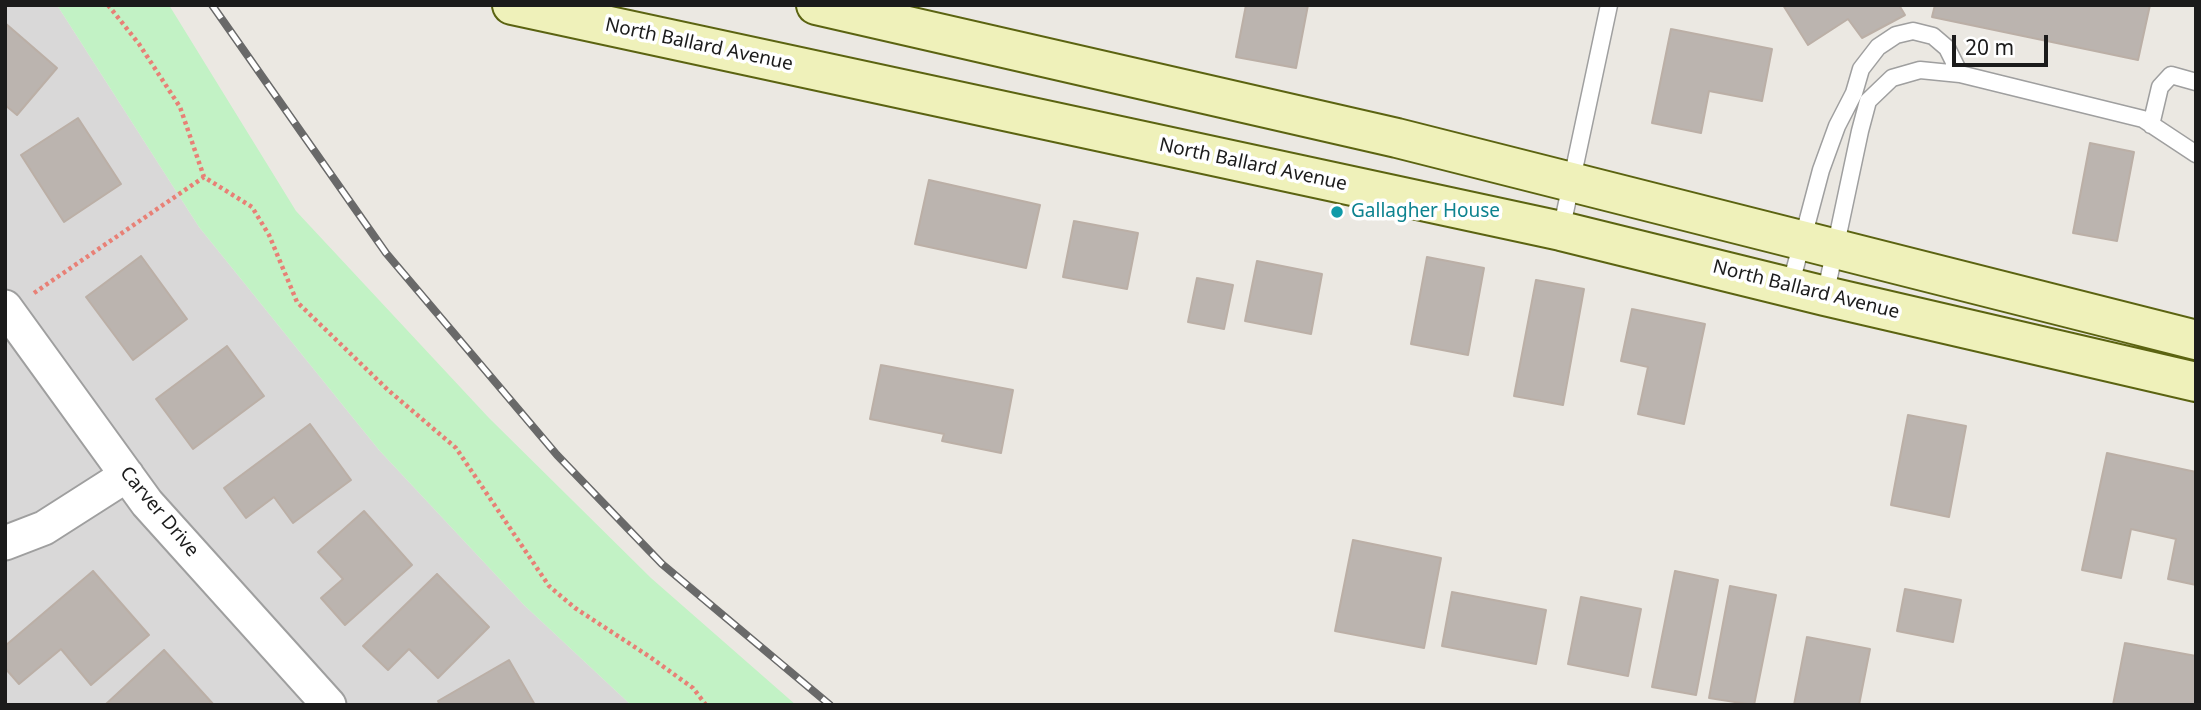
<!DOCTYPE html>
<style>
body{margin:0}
#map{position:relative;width:2201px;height:710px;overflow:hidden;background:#ebe8e2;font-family:"Noto Sans",sans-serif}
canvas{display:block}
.frame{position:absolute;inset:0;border:7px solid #1b1b1b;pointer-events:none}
.scale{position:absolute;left:1952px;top:35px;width:96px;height:32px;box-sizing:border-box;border:4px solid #1b1b1b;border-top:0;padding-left:9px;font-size:21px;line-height:24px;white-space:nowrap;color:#1b1b1b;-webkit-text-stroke:5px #fff;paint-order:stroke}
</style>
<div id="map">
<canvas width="2201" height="710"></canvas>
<div class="frame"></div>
<div class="scale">20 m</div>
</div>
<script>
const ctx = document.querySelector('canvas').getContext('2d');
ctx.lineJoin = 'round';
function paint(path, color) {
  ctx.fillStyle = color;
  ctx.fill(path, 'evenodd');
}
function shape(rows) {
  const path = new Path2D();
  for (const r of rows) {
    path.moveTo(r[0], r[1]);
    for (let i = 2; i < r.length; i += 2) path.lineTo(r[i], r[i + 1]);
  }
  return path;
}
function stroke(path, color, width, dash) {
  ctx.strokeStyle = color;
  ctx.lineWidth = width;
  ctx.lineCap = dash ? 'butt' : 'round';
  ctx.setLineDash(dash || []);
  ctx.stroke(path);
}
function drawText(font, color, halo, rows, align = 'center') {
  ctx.font = font + ' "Noto Sans",sans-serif';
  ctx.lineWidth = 7;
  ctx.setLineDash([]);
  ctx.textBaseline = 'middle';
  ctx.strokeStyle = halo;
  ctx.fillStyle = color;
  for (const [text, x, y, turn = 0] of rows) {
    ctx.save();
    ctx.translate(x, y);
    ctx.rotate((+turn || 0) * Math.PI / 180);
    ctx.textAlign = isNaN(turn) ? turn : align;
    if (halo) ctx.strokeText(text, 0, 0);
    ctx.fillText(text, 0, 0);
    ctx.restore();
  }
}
paint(shape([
 [5,5,57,5,199,227,379,450,524,605,631,705,5,705]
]), '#d9d8d8');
paint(shape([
 [57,5,169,5,296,211,489,418,651,578,796,705,631,705,524,605,379,450,199,227]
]), '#c2f2c5');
const building = shape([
 [1246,5,1308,5,1296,68,1236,57,1246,5],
 [1783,5,1899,5,1905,15,1862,38,1848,19,1808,45,1783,5],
 [1935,5,2150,5,2138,60,1932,17,1935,5],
 [5,23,57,68,17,115,5,105,5,23],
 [1671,29,1772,49,1762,101,1709,91,1701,133,1652,123,1671,29],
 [78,118,121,184,64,222,21,155,78,118],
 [2090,143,2134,152,2117,241,2073,233,2090,143],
 [929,180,1040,205,1026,268,915,244,929,180],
 [1074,221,1138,233,1127,289,1063,277,1074,221],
 [141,256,187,319,133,360,86,297,141,256],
 [1427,257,1484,268,1468,355,1411,344,1427,257],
 [1257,261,1322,274,1311,334,1245,321,1257,261],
 [1197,278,1233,285,1224,329,1188,322,1197,278],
 [1536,280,1584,289,1563,405,1514,396,1536,280],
 [1632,309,1705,324,1684,424,1638,414,1648,367,1621,361,1632,309],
 [227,346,264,396,193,449,156,399,227,346],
 [881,365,1013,390,1001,453,942,441,944,434,870,419,881,365],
 [1908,415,1966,426,1949,517,1891,505,1908,415],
 [310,424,351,480,293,523,274,497,246,518,224,488,310,424],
 [2107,453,2196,472,2196,585,2168,579,2176,539,2131,529,2121,578,2082,570,2107,453],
 [364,511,412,565,345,625,321,598,343,579,318,552,364,511],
 [1353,540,1441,558,1424,648,1335,631,1353,540],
 [93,571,149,635,91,685,61,649,19,684,5,668,5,646,93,571],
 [1675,571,1718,580,1696,695,1652,687,1675,571],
 [437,574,489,627,438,678,409,649,388,670,363,646,437,574],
 [1730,586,1776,595,1754,705,1709,698,1730,586],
 [1905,589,1961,600,1953,642,1897,631,1905,589],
 [1452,592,1546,610,1536,664,1442,646,1452,592],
 [1581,597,1641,609,1628,676,1568,664,1581,597],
 [1807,637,1870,649,1859,705,1794,705,1807,637],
 [2125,643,2196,656,2196,705,2113,705,2125,643],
 [164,650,214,705,105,705,164,650],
 [509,660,535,705,440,705,438,701,509,660]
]);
paint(building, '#bbb4af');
stroke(building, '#bbafa6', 2);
const lane = shape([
 [2151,125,2160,87,2171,75,2196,82],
 [1561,231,1609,5],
 [1790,287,1821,170,1837,126,1854,93,1861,69,1878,47,1896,35,1913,31,1933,36,1947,48,1960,74],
 [1825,296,1860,131,1868,101,1892,78,1920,70,1960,74,2143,119,2196,154]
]);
const street = shape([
 [5,307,147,503,329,705],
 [5,543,44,528,127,475]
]);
const secondary = shape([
 [512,5,1561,231,1825,296,2196,382],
 [816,5,1397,138,2196,340]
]);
stroke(lane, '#9f9f9f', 19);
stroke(street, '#9f9f9f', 37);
stroke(secondary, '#5b6311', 42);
stroke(shape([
 [108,5,139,44,180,107,204,177,252,207,269,235,297,302,388,390,456,448,549,586,575,608,650,657,693,688,706,705],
 [34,293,204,177]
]), '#e88076', 4.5, [3.5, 3.5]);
stroke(lane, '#fff', 16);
stroke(street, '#fff', 33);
stroke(secondary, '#eff1ba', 38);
const rail = shape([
 [212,5,386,253,557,455,662,564,830,705]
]);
stroke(rail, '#696969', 8);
stroke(rail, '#fff', 5, [16]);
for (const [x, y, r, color] of [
 [1337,212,7,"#0f9aa8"]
]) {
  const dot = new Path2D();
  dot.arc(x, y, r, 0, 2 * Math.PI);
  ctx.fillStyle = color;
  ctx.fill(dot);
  stroke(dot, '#fff', 2.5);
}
drawText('19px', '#1b1b1b', '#fff', [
 ["North Ballard Avenue",699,45,12],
 ["North Ballard Avenue",1253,165,12],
 ["North Ballard Avenue",1806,290,14],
 ["Carver Drive",159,512,50]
]);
drawText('19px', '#0d838f', '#fff', [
 ["Gallagher House",1351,212]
], 'left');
</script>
